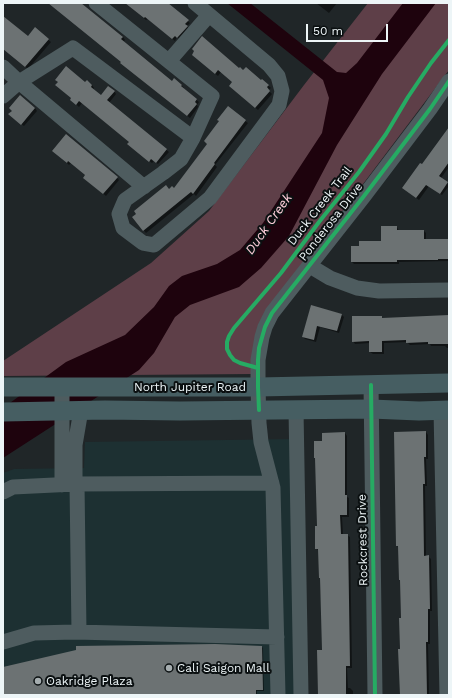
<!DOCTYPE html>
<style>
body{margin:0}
#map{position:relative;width:452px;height:698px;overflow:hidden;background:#202628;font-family:"Work Sans",sans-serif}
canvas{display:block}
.frame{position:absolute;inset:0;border:4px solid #edf5f7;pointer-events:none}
.scale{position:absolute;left:306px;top:24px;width:82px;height:18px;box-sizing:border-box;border:2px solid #edf5f7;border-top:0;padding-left:5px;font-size:12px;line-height:14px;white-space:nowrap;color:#edf5f7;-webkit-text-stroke:3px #0b1011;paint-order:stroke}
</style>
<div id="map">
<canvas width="452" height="698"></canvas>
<div class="frame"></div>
<div class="scale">50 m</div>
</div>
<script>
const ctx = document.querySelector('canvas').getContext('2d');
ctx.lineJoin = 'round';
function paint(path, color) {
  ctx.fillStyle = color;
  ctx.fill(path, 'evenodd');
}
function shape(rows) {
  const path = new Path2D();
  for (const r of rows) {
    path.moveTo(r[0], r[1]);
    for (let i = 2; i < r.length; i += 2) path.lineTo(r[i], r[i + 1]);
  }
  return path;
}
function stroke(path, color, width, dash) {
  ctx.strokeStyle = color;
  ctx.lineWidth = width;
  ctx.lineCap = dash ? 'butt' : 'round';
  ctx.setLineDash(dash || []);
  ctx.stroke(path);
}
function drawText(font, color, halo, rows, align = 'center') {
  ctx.font = font + ' "Work Sans",sans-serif';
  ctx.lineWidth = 4;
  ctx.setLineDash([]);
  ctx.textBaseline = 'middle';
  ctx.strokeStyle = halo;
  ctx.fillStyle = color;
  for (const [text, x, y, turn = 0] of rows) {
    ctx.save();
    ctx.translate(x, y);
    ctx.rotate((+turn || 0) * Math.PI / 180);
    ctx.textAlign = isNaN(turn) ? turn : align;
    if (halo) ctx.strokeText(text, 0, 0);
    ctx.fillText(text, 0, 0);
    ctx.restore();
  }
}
paint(shape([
 [296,439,298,695,3,695,3,473,14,469,84,468,85,442]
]), '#1d3032');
paint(shape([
 [368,3,449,3,449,70,323,237,266,311,252,374,3,376,3,361,151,263,209,211,304,85]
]), '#5e3f48');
paint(shape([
 [227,3,250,3,337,72,346,73,357,63,403,3,436,3,382,74,337,145,289,236,261,268,239,287,190,305,175,317,154,353,139,370,3,458,3,408,66,362,125,335,154,307,169,286,182,276,217,264,240,250,263,223,322,133,329,98,323,80]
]), '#1e030d');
paint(shape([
 [49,3,80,3,123,37,125,40,123,42,172,82,181,85,184,88,183,89,199,102,197,105,198,107,190,118,124,65,123,62],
 [126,3,166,3,190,23,187,26,189,29,180,39,177,37,175,41,148,19,146,20],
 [316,3,337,3,329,13],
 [3,17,28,37,35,29,51,42,28,69,15,58,3,44],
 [195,57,239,69,261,81,262,80,271,88,268,90,272,94,258,110,232,88,233,82,221,72,218,76],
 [85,83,92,85,94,88,93,90,101,96,114,91,116,94,109,103,169,152,158,164,154,161,152,163,131,146,130,142,82,103,79,107,74,102],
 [35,108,37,111,24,126,12,117],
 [245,121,248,123,215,165,217,167,196,196,194,194,146,233,133,217,169,190,174,190],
 [449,129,449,167,441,178,447,183,449,186,442,195,429,186,419,200,406,190,422,165],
 [56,153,117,178,119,180,106,196,87,180,86,176,71,163,69,165],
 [397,227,399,231,424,231,426,233,426,240,449,240,449,261,399,262,399,264,354,264,352,262,382,242],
 [311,306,341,314,344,317,339,333,320,327,316,342,305,339,303,337],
 [449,316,449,348,447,348,445,346,431,346,430,344,410,345,407,342,384,343,384,354,373,354,370,352,370,343,355,344,353,341,381,317,383,319],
 [426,432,428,435,428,459,426,459,427,486,425,486,426,556,428,556,431,559,432,611,430,611,430,644,428,644,429,695,401,695,402,619,401,581,400,580,399,547,397,546],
 [345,433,347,436,347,497,349,498,349,517,342,517,343,535,347,535,350,537,352,668,347,668,348,688,350,688,353,691,353,695,319,695,323,651,319,551,316,548,323,442],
 [262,647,263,648,264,691,257,691,257,695,3,695,3,668]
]), '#0007');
paint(shape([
 [48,3,81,3,123,37,121,39,172,81,174,78,182,85,181,86,197,99,195,102,197,104,187,116,120,63,121,62],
 [125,3,168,3,189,20,185,24,188,26,177,38,175,36,172,39,145,17,144,18],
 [3,16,28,36,35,27,49,39,25,67,3,49],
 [202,36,239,68,240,67,243,70,246,67,261,80,262,79,269,85,267,87,270,91,255,108,229,86,232,82,218,70,215,74,192,55,194,51,192,49],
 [66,66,85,82,87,80,92,85,91,87,101,95,108,86,115,91,107,100,167,149,156,163,151,159,149,162,127,144,129,142,79,101,76,105,70,100,71,98,55,85,58,82,55,80],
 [20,95,35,108,21,125,8,114,12,111,9,108],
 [228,106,246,120,214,163,215,164,193,194,191,192,143,231,132,217,136,214,134,211,166,185,169,189,172,186,174,188,207,144,204,141,219,121,217,120],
 [449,127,449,162,439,176,448,182,440,194,426,185,416,198,402,188,420,163,422,164],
 [66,134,118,177,103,194,83,178,85,175,68,161,67,163,52,151],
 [381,226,397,226,397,230,424,230,424,239,449,239,449,259,438,259,438,260,397,260,397,262,351,262,351,246,359,246,359,241,381,241],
 [311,305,342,314,337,331,317,326,314,340,302,337],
 [449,315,449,344,428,344,428,342,406,343,406,340,382,341,382,352,369,352,369,341,352,342,352,316,382,316,382,318],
 [426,431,426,457,424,457,425,484,423,484,424,556,429,555,430,609,428,609,428,642,426,642,427,695,400,695,398,649,400,649,399,618,401,618,400,580,399,580,398,546,396,546,394,432],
 [345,432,345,495,347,495,347,515,340,515,341,534,348,534,350,666,346,666,346,695,318,695,317,650,322,650,320,578,319,578,318,549,315,549,315,526,317,526,315,458,314,458,314,441,322,441,322,433],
 [215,644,262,646,263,690,256,690,256,695,3,695,3,667,76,650,76,646]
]), '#6c7273');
stroke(shape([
 [96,3,212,96,193,138,181,159,163,173,125,200,119,214,123,228,143,243,154,245,210,198,279,105,282,91,278,76,269,65,195,3],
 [169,61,209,15],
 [3,67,19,82,144,187],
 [3,96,19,82,73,48,193,138],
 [310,266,330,278,357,288,379,291,449,290],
 [371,385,375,695],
 [296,410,301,695],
 [441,410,447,695],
 [75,484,75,445,81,410],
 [77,484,79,632],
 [62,485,62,387],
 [3,492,13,487,75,484,272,483],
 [3,642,34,633,75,632,277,637],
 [278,695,273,488,261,442,259,423,258,387,258,360,262,337,265,327,272,313,364,196,430,109,449,81]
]), '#4e5c5f', 15);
stroke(shape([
 [3,387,258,387,449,383],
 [3,412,105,410,180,411,371,409,419,411,449,410]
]), '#465e62', 19);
stroke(shape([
 [258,368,240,363,234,360,230,355,227,349,227,342,229,336,234,328,281,273,319,222,359,172,386,134,408,97,431,63,449,40],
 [371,385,375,695],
 [259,410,258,387,258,360,259,348,265,327,272,313,364,196,430,109,449,81]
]), '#26ab63', 4);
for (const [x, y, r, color] of [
 [169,668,4,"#a5adaf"],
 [38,681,4,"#a5adaf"]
]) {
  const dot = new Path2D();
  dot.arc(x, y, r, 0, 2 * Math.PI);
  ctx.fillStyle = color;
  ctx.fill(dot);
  stroke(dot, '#0b1011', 1.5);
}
drawText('12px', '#edf5f7', '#0b1011', [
 ["Duck Creek Trail",320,206,-52],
 ["Ponderosa Drive",331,222,-52],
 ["North Jupiter Road",190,387],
 ["Rockcrest Drive",363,540,-91]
]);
drawText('12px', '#edf5f7', '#0b1011', [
 ["Cali Saigon Mall",177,668],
 ["Oakridge Plaza",46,681]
], 'left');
drawText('italic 13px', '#ffcfdb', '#0b1011', [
 ["Duck Creek",269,224,-55]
]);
</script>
